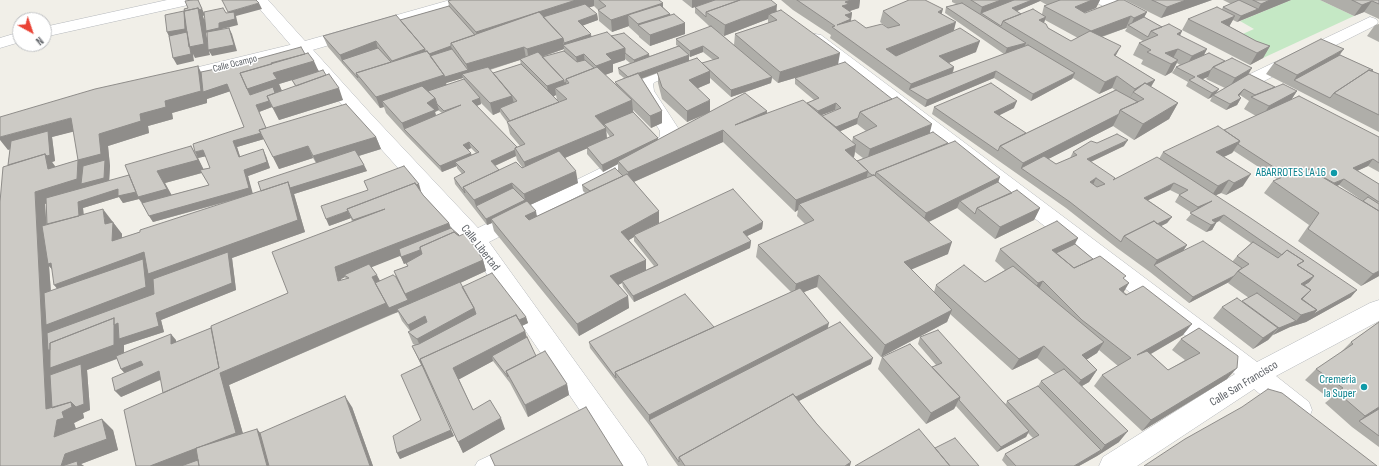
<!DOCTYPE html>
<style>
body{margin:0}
#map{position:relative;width:1379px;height:466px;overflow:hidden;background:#f1efe8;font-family:"Sofia Sans Condensed",sans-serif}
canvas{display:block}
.north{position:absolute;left:12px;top:12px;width:40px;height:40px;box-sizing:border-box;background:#fff;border:1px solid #bfc1c3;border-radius:50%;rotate:140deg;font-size:11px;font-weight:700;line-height:16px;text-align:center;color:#5f6368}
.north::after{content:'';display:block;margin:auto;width:14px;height:18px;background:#ea4335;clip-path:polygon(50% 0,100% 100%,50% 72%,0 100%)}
</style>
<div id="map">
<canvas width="1379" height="466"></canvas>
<div class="north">N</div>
</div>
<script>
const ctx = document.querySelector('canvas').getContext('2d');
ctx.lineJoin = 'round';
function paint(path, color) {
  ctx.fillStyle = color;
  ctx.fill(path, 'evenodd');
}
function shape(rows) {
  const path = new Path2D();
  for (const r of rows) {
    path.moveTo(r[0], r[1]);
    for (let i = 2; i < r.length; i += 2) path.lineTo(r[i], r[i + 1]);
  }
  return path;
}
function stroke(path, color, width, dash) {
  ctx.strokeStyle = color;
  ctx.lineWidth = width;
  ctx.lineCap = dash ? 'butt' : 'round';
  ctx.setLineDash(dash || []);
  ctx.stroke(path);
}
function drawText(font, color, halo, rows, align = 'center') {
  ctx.font = font + ' "Sofia Sans Condensed",sans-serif';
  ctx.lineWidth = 3;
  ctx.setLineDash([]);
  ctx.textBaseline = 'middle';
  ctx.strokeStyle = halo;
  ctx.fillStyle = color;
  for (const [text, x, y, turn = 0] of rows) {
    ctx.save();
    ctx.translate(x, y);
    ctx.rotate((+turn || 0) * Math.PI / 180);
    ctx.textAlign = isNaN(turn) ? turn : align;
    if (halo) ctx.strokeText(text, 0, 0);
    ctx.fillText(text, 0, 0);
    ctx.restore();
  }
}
paint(shape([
 [1291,0,1320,0,1354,16,1263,58,1249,53,1229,40,1254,29,1240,21]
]), '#c5e8c5');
const service = shape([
 [506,448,511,450,514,455,511,460,499,466,475,466,478,461,506,448]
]);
const minor = shape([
 [167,0,196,0,194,3,188,5,44,37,44,27,167,0],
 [252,0,268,0,370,113,478,228,656,141,660,136,660,131,636,91,635,84,643,74,666,65,672,64,678,65,681,69,678,73,655,82,653,84,654,91,680,131,680,138,670,149,489,242,644,457,648,466,618,466,467,245,356,121,252,0],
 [1095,0,1115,0,1142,14,1144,17,1142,20,1136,22,1130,20,1097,3,1095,0],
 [1370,17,1376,19,1378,22,1376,25,1262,82,1256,83,1250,82,1247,78,1250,74,1370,17],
 [20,32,20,42,0,48,0,38,20,32],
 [815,34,821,35,1257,362,1370,303,1379,300,1379,321,1276,376,1309,402,1312,410,1309,418,1299,422,1289,418,1254,389,1137,466,1099,466,1103,457,1235,374,809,43,807,39,809,35,815,34]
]);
const tertiary = shape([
 [450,0,475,0,473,3,309,51,184,81,178,80,175,76,178,72,298,43,450,0]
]);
stroke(service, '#b5b8bc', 1);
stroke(minor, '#b5b8bc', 1);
stroke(tertiary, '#b5b8bc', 1);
paint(service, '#fff');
paint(minor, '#fff');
paint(tertiary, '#fff');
paint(shape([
 [451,0,659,0,663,3,663,7,671,15,685,23,685,34,650,46,639,37,639,36,629,27,629,26,612,32,599,21,598,10,594,6,589,7,597,14,598,20,583,25,592,37,611,36,650,56,678,46,676,45,676,39,710,27,706,23,695,13,695,7,704,4,692,8,682,0,771,0,777,11,838,64,930,133,998,182,1012,193,1040,208,1034,220,995,239,957,208,929,222,948,254,911,269,934,292,936,285,985,282,1005,270,995,261,1000,249,1078,238,1075,244,1093,259,1124,279,1124,292,1183,335,1151,354,1168,370,1185,360,1172,350,1181,339,1199,328,1227,379,1142,431,1094,386,1102,375,1118,366,1099,350,1097,353,1086,360,1097,370,1089,382,1082,386,1119,442,1097,456,1079,466,1007,466,1002,460,1005,454,1033,438,1028,433,1026,437,997,452,956,406,954,409,926,424,878,369,882,357,932,367,936,365,918,344,920,337,1006,404,1007,401,1038,386,1041,381,1055,374,1037,358,1012,370,950,314,947,322,881,357,817,287,804,292,827,329,871,364,799,401,850,466,678,466,650,426,590,348,589,342,714,327,791,292,756,257,758,245,805,224,797,216,798,210,795,212,723,142,634,182,659,211,659,223,763,222,762,229,747,236,751,241,750,248,634,302,623,287,622,283,618,285,628,296,629,308,579,336,494,231,492,223,487,225,455,184,454,178,462,174,457,168,457,166,442,172,406,135,386,113,384,107,380,108,361,85,328,47,323,36,400,20,449,6,448,1],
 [768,19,768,23,735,34,734,45,720,33,724,36],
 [564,49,564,51,542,57],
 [703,52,713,60,702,63,689,61,689,56,690,57],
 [625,59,630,63,618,68,619,74,624,78,615,82,616,85,605,75,613,72,613,64,625,60],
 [520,60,521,64,493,73,490,70],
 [658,73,658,83,662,99,687,122,704,115,658,140,658,138,633,112,633,110,651,128,662,123,662,111,642,79],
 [463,78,464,79,447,85,446,83],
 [710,78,731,97,771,83,772,78,778,83,795,78,795,84,814,100,807,103,766,114,767,111,710,111,698,88,710,83],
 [556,95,557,100,560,102,559,102,553,97],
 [481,103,493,115,500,112,501,114,507,122,510,134,520,146,517,147,477,106,481,104],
 [438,110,442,113,436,116,435,112],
 [835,110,835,111,822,116,821,115],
 [857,124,866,131,853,137,852,142,840,131],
 [606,131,610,137,607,138],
 [471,148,476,153,471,155,471,153,468,150],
 [587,148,587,154,603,172,618,164,618,171,582,185,583,191,585,193,537,216,530,205,578,183,565,158],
 [855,152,863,158,857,161,853,157,854,157],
 [516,156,517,160,522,167,499,170,495,166],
 [634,237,634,241,654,266,646,270,646,260,629,240],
 [781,0,860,0,859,8,849,11,852,13,851,21,866,28,887,27,880,22,883,11,942,14,954,31,976,52,949,63,954,67,953,73,1004,54,945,13,946,7,956,4,952,2,952,0,1100,0,1096,8,1084,13,1085,13,1147,12,1144,17,1162,27,1182,31,1180,36,1205,55,1249,74,1275,87,1297,91,1291,100,1379,137,1379,172,1368,166,1357,171,1379,184,1379,276,1361,286,1298,241,1309,225,1264,193,1273,181,1277,179,1234,151,1232,153,1224,157,1243,186,1226,195,1221,193,1215,195,1351,297,1306,322,1290,327,1273,335,1268,340,1253,349,1213,318,1222,307,1242,302,1249,298,1228,283,1229,282,1189,303,1150,272,1117,248,1066,208,932,114,934,107,1014,108,999,115,1026,133,1115,90,1112,88,1099,94,1073,78,1072,79,1031,101,994,78,925,107,908,95,830,38,831,35,793,10],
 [1040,1,1047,5,1044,6,1042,14,1021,14,1017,11],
 [1045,20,1078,38,1071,41,1048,28,1044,23],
 [1126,28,1127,28,1125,31,1143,41,1139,43,1133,55,1143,60,1141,64,1165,76,1172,72,1177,63,1180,65,1176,67,1172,73,1188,82,1186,86,1208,99,1212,97,1210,101,1226,110,1237,105,1241,98,1239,96,1240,95,1249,101,1244,109,1256,116,1224,130,1163,152,1159,159,1114,179,1091,162,1124,146,1097,143,1073,152,1070,158,1056,164,1048,159,1113,126,1134,140,1169,119,1178,103,1151,87,1155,80,1116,56,1102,37],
 [1208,77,1206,79,1225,88,1216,93,1202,79],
 [1339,185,1363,201,1337,186],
 [1170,190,1180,195,1179,195,1175,202,1192,213,1186,220,1206,232,1212,230,1216,223,1219,221,1251,243,1237,256,1232,262,1183,251,1187,245,1161,226,1167,223,1172,217,1148,200],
 [1125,0,1212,0,1161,18],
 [1223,0,1291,0,1237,22,1233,20,1229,26,1256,41,1270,46,1263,58,1250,65,1182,30,1188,19,1222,9,1223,7,1231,4],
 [1320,0,1379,0,1379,19,1364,12,1354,16],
 [1379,24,1379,42,1367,36,1375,25],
 [305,54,319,71,326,75,343,100,279,120,272,107,259,112,266,128,376,137,381,149,359,156,364,165,367,171,294,194,305,232,232,258,236,290,161,320,164,332,124,345,124,353,176,340,176,342,211,328,288,293,352,222,351,218,329,226,368,190,364,181,421,191,420,191,423,195,449,223,451,228,483,260,486,271,460,283,462,287,526,317,528,323,522,326,525,331,527,337,536,356,567,384,569,395,528,417,510,383,493,361,459,379,473,410,505,429,463,453,426,374,454,436,400,459,397,453,421,420,421,365,412,346,415,345,413,344,408,332,410,331,402,321,398,312,229,385,243,434,257,429,260,433,352,407,373,466,136,466,163,393,161,379,121,397,124,372,121,369,117,359,87,370,90,410,83,413,84,418,74,423,76,429,113,430,118,450,81,464,84,466,0,466,8,165,10,149,8,150,201,72],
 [292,80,295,86,282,91,279,84],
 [230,91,244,127,198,158,206,156,210,168,203,169,198,158,191,146,130,175,109,181,110,166,108,146,149,133,148,126,173,119,172,113,207,103,207,99],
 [74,131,78,160,55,167,52,162,55,161,52,137],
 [264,139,279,169,313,158,316,163,261,191,252,194,248,176,270,168,266,156,240,156,237,147],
 [202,173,209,185,171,195,165,183],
 [119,197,123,203,139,199,153,222,230,201,122,238,122,234,112,221,84,214,83,208],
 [46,203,46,223,45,204],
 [400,255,404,264,406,263,407,266,394,271,396,277,380,281,371,267],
 [49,266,52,269,57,289,51,291],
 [345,277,346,279,341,280,341,279],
 [1340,55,1373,70,1372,71,1379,74,1379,132,1266,74,1274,63],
 [1379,322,1379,447,1352,427,1325,403,1330,399,1305,380,1316,369,1339,354,1351,342]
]), '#afaea9');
paint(shape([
 [198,0,205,15,203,16,204,19,219,23,231,18,228,12,259,3,262,9,236,16,238,25,222,29,209,37,206,32,209,50,229,28,232,34,237,51,212,56,209,51,210,55,195,58,193,54,194,61,177,65,173,58,170,39,167,32,184,11],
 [576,0,594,0,594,6,544,22,477,38,476,32],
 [692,0,715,0,692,8],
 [851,0,860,0,859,8,847,12,852,13,849,31,836,30,842,6,845,2],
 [1001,0,1019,0,981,13,979,19,982,7],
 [1032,0,1041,0,1040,1,1010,14,1012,8],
 [1092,0,1100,0,1096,8,1070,18,1075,7],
 [1186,0,1212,0,1161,18,1167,7],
 [1270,0,1291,0,1237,22,1241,16,1258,9,1261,4],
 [1372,1,1364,12,1354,16,1362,5],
 [663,3,663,14,628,15,629,26,612,32,611,20],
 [777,5,776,16,769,14,768,19,724,36,725,25],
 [943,9,940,20,938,12],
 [1147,12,1141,23,1130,27,1134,18],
 [597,14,598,20,579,27,578,21],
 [670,14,671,25,638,25,639,36,638,24],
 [1131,16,1126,28,1086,42,1091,31],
 [1235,16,1229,27,1221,22],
 [1046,17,1042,28,1039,20],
 [956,22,953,34,883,61,886,49],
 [685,23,685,34,650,46,650,35],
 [1182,31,1176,42,1177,34],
 [591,34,592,40,564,46,564,43],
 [563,38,564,49,529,61,527,49],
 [376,41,379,53,342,60,344,67,340,55],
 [980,41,976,52,936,68,939,56],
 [1026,43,1023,49,1005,54,1007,48],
 [451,46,453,52,396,72,392,61,425,49],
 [703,46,703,52,690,57,690,51],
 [1121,46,1115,57,1114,55],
 [1270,46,1263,58,1250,65,1257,53],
 [524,47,526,58,520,59,520,60,465,77,462,74,463,78,446,83,447,87,424,93,382,101,384,107,380,108,376,97,444,75,468,70,466,64],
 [625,48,625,60,613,64,613,72,570,88,569,83,597,71,596,66,606,54],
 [1178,49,1172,60,1165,53],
 [1207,49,1201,61,1185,68,1192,56],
 [1344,49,1335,61,1294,80,1297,75],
 [840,53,838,65,778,83,780,72],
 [306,54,314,61,319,72,279,84,282,91,269,101,253,101,242,78,271,63],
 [584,54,585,66,578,68,576,57],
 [649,54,650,60,634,66,634,60],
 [689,55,689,61,629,83,629,77],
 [1178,60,1172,72,1165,76,1171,64],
 [198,66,204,78,227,84,231,91,207,99,207,103,172,113,173,119,148,126,149,133,108,146,110,166,109,184,45,204,47,231,78,202,157,171,191,146,198,158,205,172,165,183,175,201,147,209,139,199,123,203,119,197,83,208,84,229,51,263,58,276,49,266,53,322,64,297,54,285,288,182,364,165,367,171,294,194,305,232,232,258,236,290,161,320,164,332,124,345,124,356,87,370,90,410,83,413,84,418,74,423,76,429,54,437,57,420,46,409,35,192,78,160,99,134,165,101],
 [954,67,951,78,909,89,911,84],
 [1252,68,1245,80,1228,90,1235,78],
 [1211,70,1208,77,1193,83,1197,76],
 [710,71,710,83,689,92,689,80],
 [996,71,994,78,925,107,927,100],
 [1075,73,1072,79,1031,101,1033,94],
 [1117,76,1112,88,1099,94,1105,82],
 [772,77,771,83,731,97,731,90],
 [564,80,566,82,567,89,555,88,556,95,549,98,547,86],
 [1155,80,1148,91,1133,92,1129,100,1135,89],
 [339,88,343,100,279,120,273,108],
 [1219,89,1215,95,1213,95,1212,97,1208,99,1212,93],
 [1244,89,1240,95,1234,102,1238,95],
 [1297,91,1289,103,1261,118,1269,106],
 [512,96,515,107,500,108,500,112,493,115,490,103],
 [435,98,439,110,435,112,438,122,404,129,402,123,427,103],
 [480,98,481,104,474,107,472,101],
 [1241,98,1237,105,1226,110,1230,104],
 [632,100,633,112,597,128,595,116],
 [710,100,710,112,687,122,687,111],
 [269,101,272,107,259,112,271,137,237,147,242,163,239,157,233,141,268,131,256,105],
 [1017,101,1014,108,992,119,994,112],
 [836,103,835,110,817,117,818,111],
 [1178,103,1169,119,1134,140,1143,124],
 [662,111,662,123,651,128,650,116],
 [767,111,766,123,735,125],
 [1119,114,1113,126,1025,171,1021,168,1023,163],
 [71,118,80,130,52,137,55,161,52,162,55,166,58,181,8,166,45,154,48,138,8,150,0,140,0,137],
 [858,118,857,124,834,134,836,127],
 [932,124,929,136,867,161,870,149],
 [606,128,607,140,527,174,524,162],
 [723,130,723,142,629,184,628,172],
 [376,137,381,149,319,168,313,156],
 [658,138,658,144,618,161,618,164,603,172,602,165],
 [1128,140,1124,146,1084,165,1087,159],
 [1240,141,1232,153,1208,164,1216,152],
 [469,142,471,148,465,151,463,145],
 [856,145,854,157,842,162,845,150],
 [308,146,313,158,279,169,273,157],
 [263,149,266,156,270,168,248,176,253,194,153,222,149,216,244,170],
 [203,150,207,156,198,158,195,152],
 [515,150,516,156,492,167,491,161],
 [471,153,473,159,455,162,457,166,442,172,440,166],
 [1373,159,1368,166,1348,175,1353,168],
 [576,171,578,183,493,222,491,219,492,223,487,225,486,219,525,200,524,194],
 [868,171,866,183,799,204,798,210,795,212,796,200],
 [1251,174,1243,186,1226,195,1234,183],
 [1000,177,996,189,960,201,957,208,922,225,926,213],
 [1096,178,1093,185,1090,182],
 [1344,179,1339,185,1321,193,1326,187],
 [1229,180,1221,193,1210,198,1218,186],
 [512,183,515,195,476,206,474,200],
 [1174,183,1170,190,1140,204,1144,198],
 [419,184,421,191,352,217],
 [1212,201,1193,214,1198,207],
 [1040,208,1034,220,995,239,1000,227],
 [103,209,122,234,122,253,112,241,105,224],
 [385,209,359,232,353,220],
 [348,211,351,218,329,226,326,219],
 [536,211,538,223,528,228,525,216],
 [659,211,659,223,634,235,634,237,622,244,621,232],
 [1224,215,1219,221,1211,225,1212,220],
 [1172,217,1167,223,1131,241,1127,238],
 [763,222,762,229,743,238,743,232],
 [449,223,453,235,347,277,344,275,345,277,341,279,344,293,338,281,335,267],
 [1216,223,1212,230,1206,232,1211,225],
 [459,235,461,241,404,264,401,257],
 [1078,238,1071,250,1053,259,1052,250],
 [751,241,750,248,634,302,633,296],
 [952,242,948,254,901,274,904,262],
 [1187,245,1179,257,1154,265,1157,260],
 [483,260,486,271,399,311,397,309,398,312,392,314,229,385,246,444,189,466,150,466,220,373,386,303,408,300,405,294],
 [646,260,646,272,622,281,622,283,612,288,610,276],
 [1379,271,1379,276,1361,286,1373,274],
 [377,275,383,287,378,289,372,277],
 [819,275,817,287,794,296,796,284],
 [1234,276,1229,282,1189,303,1193,297],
 [1314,276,1304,288,1301,284],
 [1043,281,1037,293,1032,295,1038,283],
 [1129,283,1122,295,1119,289],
 [1357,290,1351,297,1306,322,1290,327,1273,335,1279,328,1296,321,1301,315],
 [628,296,629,308,579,336,577,324],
 [474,308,478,320,422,350,417,339],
 [952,310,947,322,881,357,885,345],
 [425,316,429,328,413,337,408,325],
 [526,317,528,323,425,371,422,365],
 [829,323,826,335,649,420,649,415],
 [1192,324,1183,335,1128,367,1137,355],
 [1278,328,1268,340,1253,349,1263,338],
 [525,331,528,343,492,356,493,361,458,380,453,368],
 [171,334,176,340,176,350,171,344],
 [1104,342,1097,353,1075,367,1082,355],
 [1044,346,1037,358,1012,370,1019,359],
 [873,358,871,364,791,405,792,399],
 [141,361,146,367,127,376,121,369],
 [1237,368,1227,379,1142,431,1151,420],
 [1097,370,1089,382,1073,391,1081,380],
 [159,371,165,378,121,397,115,391],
 [567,384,569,395,528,417,525,405],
 [345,396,352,407,373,466,370,466],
 [960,397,954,409,926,424,931,413],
 [1379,407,1379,410,1359,421,1365,416],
 [501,418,505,429,463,453,458,442],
 [102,419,113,430,118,450,81,464,84,466,61,466,65,454],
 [257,429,269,444,275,466,267,466],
 [451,430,454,436,400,459,397,453],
 [1029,431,1026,437,997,452,1001,447],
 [1128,431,1119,442,1097,456,1105,445],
 [1101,450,1097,456,1079,466,1074,466],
 [851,462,850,466,845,466]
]), '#8f8d8a');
const building = shape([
 [192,0,198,0,202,9,200,10,198,8,185,11,184,9,188,8,185,1,192,0],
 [222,0,256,0,259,3,228,12,222,0],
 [451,0,576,0,476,32,448,1,451,0],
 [599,0,659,0,663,3,611,20,598,10,606,6,599,0],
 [715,0,740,0,706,12,706,17,695,7,715,0],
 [740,0,771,0,777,5,725,25,706,12,740,0],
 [797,0,851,0,845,2,849,4,842,6,852,13,845,15,851,19,837,25,855,20,866,28,882,24,888,28,900,25,883,11,909,0,925,0,943,9,938,12,956,22,886,49,896,56,960,28,980,41,939,56,954,67,911,84,832,27,835,26,797,0],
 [971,0,1001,0,982,7,971,0],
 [1014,0,1032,0,1012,8,1021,14,1003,21,1001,26,981,13,1014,0],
 [1060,0,1092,0,1075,7,1085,13,1119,0,1124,0,1147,12,1134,18,1131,16,1091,31,1044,6,1060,0],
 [1152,0,1186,0,1167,7,1152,0],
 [1239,0,1258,9,1241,16,1223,7,1239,0],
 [1253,0,1270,0,1261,4,1253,0],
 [1352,0,1379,0,1379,4,1372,1,1362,5,1352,0],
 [962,3,1026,43,1007,48,946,7,962,3],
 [585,4,597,14,578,21,591,34,564,43,563,38,543,17,585,4],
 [660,5,670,14,638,24,628,15,660,5],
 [449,6,475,35,451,43,451,46,429,54,427,51,425,52,425,49,400,20,449,6],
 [1217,7,1235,16,1221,22,1256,41,1270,46,1257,53,1188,19,1217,7],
 [198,8,204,44,189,47,184,11,198,8],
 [223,8,226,13,234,12,235,19,219,23,219,28,206,31,204,12,223,8],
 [1033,9,1046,17,1039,20,1046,24,1048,28,1071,41,1090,31,1121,46,1114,55,1155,80,1146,84,1145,83,1135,89,1117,76,1105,82,1003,21,1033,9],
 [781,10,840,53,780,72,735,34,777,20,769,14,781,10],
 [184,11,185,29,167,32,165,15,184,11],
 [539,12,563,38,527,49,524,47,466,64,451,43,539,12],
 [674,14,685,23,650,35,638,25,674,14],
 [396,15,425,49,392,61,376,41,340,55,323,36,396,15],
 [1144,17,1162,27,1151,31,1148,37,1128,25,1144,17],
 [1169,24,1182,31,1177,34,1207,49,1192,56,1178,49,1165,53,1178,60,1171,64,1147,52,1151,50,1139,43,1158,35,1151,31,1169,24],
 [711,26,772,77,731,90,702,63,719,58,703,46,690,51,676,39,711,26],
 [229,28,234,45,208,50,207,32,229,28],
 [187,32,191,54,173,58,169,36,187,32],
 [607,32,625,48,606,54,612,60,596,66,584,54,576,57,563,45,607,32],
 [624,33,649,54,634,60,625,53,625,48,611,36,624,33],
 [1321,39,1344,49,1297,75,1274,63,1321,39],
 [1028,45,1075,73,1033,94,996,71,927,100,909,89,1028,45],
 [679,46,689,55,628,77,618,68,679,46],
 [301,47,305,54,271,63,272,64,240,73,250,95,273,87,275,93,267,96,269,101,256,105,266,128,259,130,261,133,233,141,239,157,263,149,267,162,244,170,249,188,149,216,142,203,209,185,200,170,210,168,203,150,195,152,193,144,244,127,227,84,203,92,201,72,235,65,301,47],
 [378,48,391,62,356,73,358,78,342,60,378,48],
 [452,49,468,70,445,77,444,75,430,56,452,49],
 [427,51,444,75,376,97,356,73,427,51],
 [564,51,577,62,585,60,594,68,566,79,566,82,564,83,564,80,542,57,564,51],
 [538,52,564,80,547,86,520,59,538,52],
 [308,53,314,61,273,73,277,79,247,89,240,73,308,53],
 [1209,53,1225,61,1213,67,1211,70,1197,76,1219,89,1212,93,1189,80,1195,77,1176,67,1209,53],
 [1340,55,1373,70,1371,71,1369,70,1334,93,1330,98,1294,80,1340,55],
 [697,58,710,71,689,80,710,100,687,111,662,87,657,72,697,58],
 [1232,58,1252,68,1235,78,1213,67,1232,58],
 [845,62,892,99,860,112,858,118,836,127,822,116,841,108,836,103,818,111,807,103,819,98,795,78,845,62],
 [521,64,559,102,510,121,500,108,517,101,493,73,521,64],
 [198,66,201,91,165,101,166,107,140,114,141,121,99,134,101,154,78,160,71,118,0,137,0,117,95,89,198,66],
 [488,67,512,96,490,103,462,74,488,67],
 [597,67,632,100,595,116,606,128,524,162,515,148,525,144,507,122,567,99,555,88,569,83,566,79,597,67],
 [323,70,326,75,296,86,292,80,323,70],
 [1369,70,1379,74,1379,115,1334,93,1369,70],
 [638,73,662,111,650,116,615,82,638,73],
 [329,74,339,88,273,108,267,96,329,74],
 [1249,74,1275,87,1255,95,1244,89,1238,95,1241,98,1230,104,1213,95,1249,74],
 [464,79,480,98,472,101,517,147,515,148,515,150,491,161,499,170,463,187,465,193,454,178,465,172,455,162,479,152,469,142,463,145,471,153,440,166,404,129,461,105,444,111,437,104,435,98,428,91,464,79],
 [991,83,1017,101,994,112,1026,133,1000,146,998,151,934,107,991,83],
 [1145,83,1178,103,1143,124,1120,110,1144,99,1133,92,1145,83],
 [1283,84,1297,91,1269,106,1251,97,1283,84],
 [422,86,435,98,427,103,435,110,402,123,382,101,422,86],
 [1116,90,1138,102,1120,110,1119,114,1023,163,1000,146,1116,90],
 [745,93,767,111,735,125,803,100,856,145,845,150,868,171,796,200,723,130,628,172,618,161,745,93],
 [1299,96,1379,137,1379,163,1373,159,1353,168,1379,184,1379,202,1344,179,1334,183,1309,169,1294,176,1290,174,1286,175,1238,144,1240,141,1224,130,1299,96],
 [897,97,932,124,870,149,853,137,877,126,860,112,897,97],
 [346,104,376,137,313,156,308,146,273,157,259,130,346,104],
 [633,112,658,138,602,165,587,147,614,135,604,124,633,112],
 [1218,126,1240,141,1216,152,1251,174,1234,183,1229,180,1218,186,1163,152,1218,126],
 [48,131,50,155,47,156,45,154,8,165,11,141,48,131],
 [933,132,948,143,876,172,875,176,874,175,872,175,868,172,868,171,857,161,933,132],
 [1117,134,1128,140,1087,159,1115,178,1113,180,1157,157,1249,217,1357,290,1312,315,1317,310,1302,299,1311,290,1304,285,1309,282,1314,276,1297,265,1304,261,1287,250,1282,255,1224,215,1212,220,1216,223,1211,225,1190,213,1212,201,1198,207,1179,195,1188,190,1174,183,1144,198,1172,217,1157,224,1154,221,1124,236,1121,242,1070,202,1021,168,1044,156,1056,164,1077,155,1073,152,1091,141,1097,143,1117,134],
 [1096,178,1105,184,1097,187,1090,182,1096,178],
 [955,141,1000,177,926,213,876,172,955,141],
 [191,146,198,160,157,171,167,189,138,197,125,165,191,146],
 [355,150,364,165,290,188,288,182,261,191,258,182,355,150],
 [559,151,576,171,524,194,512,183,474,200,463,187,516,162,522,168,559,151],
 [45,154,48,169,78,160,77,179,35,192,46,409,71,402,72,407,62,412,64,418,57,420,54,437,102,419,107,439,65,454,61,466,0,466,0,202,3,167,45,154],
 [105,160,104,178,81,184,83,166,105,160],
 [404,166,419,184,416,185,415,183,347,209,348,211,326,219,321,206,368,190,364,181,404,166],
 [615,168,623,176,590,191,582,185,615,168],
 [1309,169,1379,211,1379,271,1373,274,1308,229,1319,213,1273,181,1290,174,1294,176,1309,169],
 [627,174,659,211,621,232,646,260,610,276,628,296,577,324,491,219,527,201,536,211,525,216,529,220,627,174],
 [129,175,136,192,118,196,118,189,78,202,79,216,47,224,46,198,129,175],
 [874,175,952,242,904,262,952,310,885,345,819,275,796,284,758,245,814,220,799,204,874,175],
 [288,182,298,220,148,274,144,252,54,285,51,263,48,264,42,226,103,209,105,224,113,222,112,241,140,232,140,230,288,182],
 [998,182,1012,193,977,208,975,214,960,201,998,182],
 [415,183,423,195,449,223,335,267,338,281,349,278,344,275,369,264,377,275,372,277,386,303,220,373,236,433,150,466,136,466,124,410,219,368,211,326,288,293,272,252,385,209,353,220,347,209,415,183],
 [513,188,525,200,486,219,476,206,513,188],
 [733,189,763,222,743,232,751,241,633,296,622,281,658,265,634,235,733,189],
 [1017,190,1040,208,1000,227,977,208,1017,190],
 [1368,197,1379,204,1379,211,1363,201,1368,197],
 [1057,221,1078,238,1052,250,1074,268,1100,256,1126,276,1123,278,1129,283,1119,289,1126,295,1143,286,1192,324,1137,355,1147,351,1168,370,1200,353,1181,339,1199,328,1238,356,1237,368,1151,420,1102,375,1131,358,1082,320,1043,281,1038,283,1000,249,1057,221],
 [1154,221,1187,245,1157,260,1124,236,1154,221],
 [451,228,459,235,458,235,454,232,420,247,420,250,401,257,399,249,451,228],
 [454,232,459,236,466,233,483,260,405,294,394,271,408,266,406,263,422,254,420,247,454,232],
 [1203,241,1242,268,1238,271,1234,276,1193,297,1154,265,1203,241],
 [1253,242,1278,258,1287,250,1304,261,1297,265,1314,276,1301,284,1311,290,1301,299,1317,310,1301,315,1238,271,1249,264,1237,256,1253,242],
 [1075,244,1093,259,1074,268,1056,253,1075,244],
 [228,252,232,283,156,313,159,326,119,339,118,323,114,325,114,318,50,343,50,350,48,350,47,333,154,294,153,279,228,252],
 [143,259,146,287,46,325,44,293,143,259],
 [964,265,985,282,1013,266,1104,342,1082,355,1097,370,1081,380,1044,346,1019,359,936,285,964,265],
 [492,273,526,317,519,320,516,315,420,359,422,365,412,346,419,344,476,314,474,308,462,287,492,273],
 [393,275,396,277,408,300,389,308,375,283,393,275],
 [460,282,474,308,417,339,408,332,427,322,425,316,408,325,397,309,460,282],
 [800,288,829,323,649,415,615,372,800,288],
 [1257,293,1296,321,1279,328,1242,301,1257,293],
 [685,294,714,327,615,372,616,378,589,342,685,294],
 [1237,298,1278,328,1263,338,1222,307,1237,298],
 [516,315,525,331,453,368,473,410,490,400,501,418,458,442,420,359,516,315],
 [114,318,114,345,50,368,50,343,114,318],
 [840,322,873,358,796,397,793,394,679,457,679,462,649,420,840,322],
 [1379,322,1379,407,1365,416,1337,392,1343,388,1316,369,1353,344,1351,342,1379,322],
 [211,328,219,368,163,393,159,371,115,391,112,378,143,365,141,361,121,369,116,356,171,334,171,344,211,328],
 [938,330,1029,431,1001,447,959,400,960,397,932,367,942,363,920,337,938,330],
 [527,337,536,356,506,371,508,377,492,356,527,337],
 [910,344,960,397,931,413,882,357,910,344],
 [545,351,567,384,525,405,506,371,545,351],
 [81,364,84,404,76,407,71,402,52,408,50,375,81,364],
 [422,365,451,430,397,453,393,436,421,420,401,375,422,365],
 [1064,369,1128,431,1105,445,1041,381,1064,369],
 [1038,386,1101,450,1074,466,1016,466,1005,454,1039,435,1007,401,1038,386],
 [1268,389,1282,393,1377,466,1144,466,1185,439,1242,407,1268,389],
 [793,394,816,423,851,462,845,466,685,466,679,457,793,394],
 [345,396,370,466,269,466,260,433,345,396],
 [586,407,623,466,495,466,490,455,586,407],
 [1379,409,1379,436,1359,421,1379,409],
 [257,429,267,466,199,466,196,448,257,429],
 [919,429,950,466,855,466,919,429],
 [955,438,979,466,950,466,935,448,955,438],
 [198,460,199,466,181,466,198,460],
 [77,461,78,466,62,466,77,461]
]);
paint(building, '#cccac5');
stroke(building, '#8f8d8a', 1);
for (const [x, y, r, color] of [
 [1334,173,4,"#0f9aa8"],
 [1364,387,4,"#0f9aa8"]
]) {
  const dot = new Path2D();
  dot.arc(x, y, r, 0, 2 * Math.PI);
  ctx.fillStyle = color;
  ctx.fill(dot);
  stroke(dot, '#fff', 1.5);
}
drawText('10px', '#5f6368', '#fff', [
 ["Calle Ocampo",235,64,-14]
]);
drawText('12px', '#0d838f', '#fff', [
 ["ABARROTES LA 16",1326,173],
 ["Cremeria",1356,380],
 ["la Super",1356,394]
], 'right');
drawText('12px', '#5f6368', '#fff', [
 ["Calle Libertad",480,248,52],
 ["Calle San Francisco",1244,384,-31]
]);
</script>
